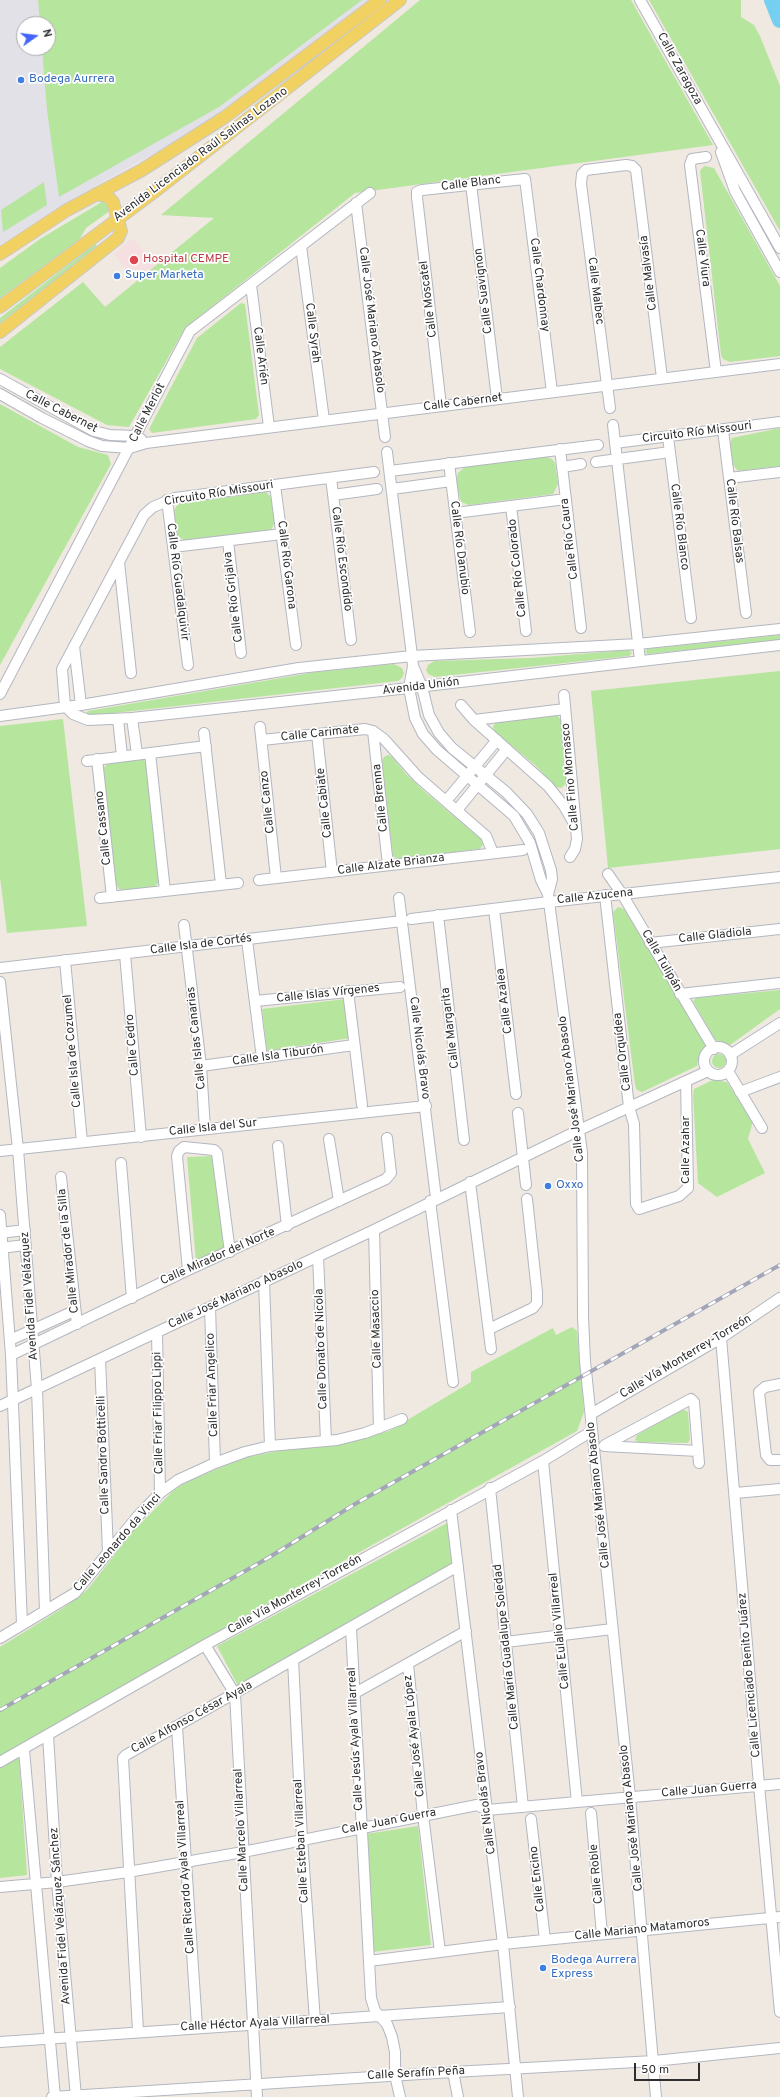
<!DOCTYPE html>
<meta charset="utf-8">
<style>
body{margin:0}
#map{position:relative;width:780px;height:2097px;overflow:hidden;background:#efe9e1;font-family:Overpass,sans-serif}
canvas{display:block}
.north{position:absolute;left:16px;top:16px;width:40px;height:40px;box-sizing:border-box;background:#fff;border:1px solid #ababab;border-radius:50%;rotate:76deg;font-size:11px;font-weight:700;line-height:16px;text-align:center;color:#2e2e2e}
.north::after{content:'';display:block;margin:auto;width:14px;height:18px;background:#4264fb;clip-path:polygon(50% 0,100% 100%,50% 72%,0 100%)}
.scale{position:absolute;left:634px;top:2063px;width:66px;height:18px;box-sizing:border-box;border:2px solid #2e2e2e;border-top:0;padding-left:5px;font-size:12px;line-height:14px;white-space:nowrap;color:#2e2e2e;-webkit-text-stroke:3px #fff;paint-order:stroke}
</style>
<div id="map">
<canvas width="780" height="2097"></canvas>
<div class="north">N</div>
<div class="scale">50 m</div>
</div>
<script>
const ctx = document.querySelector('canvas').getContext('2d');
ctx.lineJoin = 'round';
function paint(path, color) {
  ctx.fillStyle = color;
  ctx.fill(path, 'evenodd');
}
function shape(rows) {
  const path = new Path2D();
  for (const r of rows) {
    if (r.length === 3) {
      path.moveTo(r[0] + r[2], r[1]);
      path.arc(r[0], r[1], r[2], 0, 2 * Math.PI);
      continue;
    }
    path.moveTo(r[0], r[1]);
    for (let i = 2; i < r.length; i += 2) path.lineTo(r[i], r[i + 1]);
  }
  return path;
}
function stroke(path, color, width, dash) {
  ctx.strokeStyle = color;
  ctx.lineWidth = width;
  ctx.lineCap = dash ? 'butt' : 'round';
  ctx.setLineDash(dash || []);
  ctx.stroke(path);
}
function drawText(font, color, halo, rows, align = 'center') {
  ctx.font = font + ' Overpass,sans-serif';
  ctx.lineWidth = 3.5;
  ctx.setLineDash([]);
  ctx.textBaseline = 'middle';
  ctx.strokeStyle = halo;
  ctx.fillStyle = color;
  for (const [text, x, y, turn = 0] of rows) {
    ctx.save();
    ctx.translate(x, y);
    ctx.rotate((+turn || 0) * Math.PI / 180);
    ctx.textAlign = isNaN(turn) ? turn : align;
    if (halo) ctx.strokeText(text, 0, 0);
    ctx.fillText(text, 0, 0);
    ctx.restore();
  }
}
paint(shape([
 [0,0,372,0,225,112,186,136,68,201,0,245],
 [24,24,48,24,48,48,24,48]
]), '#e3e1e8');
paint(shape([
 [133,238,155,266,136,281,114,254]
]), '#f5dfe0');
paint(shape([
 [38,0,362,0,219,107,59,197,47,110,42,48,48,48,48,24,40,24],
 [420,0,631,0,713,145,355,193,185,328,129,427,107,425,0,369,0,347,83,282,105,307,214,218,161,215],
 [649,0,741,0,741,17,754,25,760,36,780,86,780,231],
 [704,166,714,168,780,286,780,356,730,362,723,359,721,355,700,171],
 [44,182,47,205,3,232,1,210],
 [105,200,111,210,86,228,79,240,0,298,0,268,40,239],
 [95,244,98,247,0,323,0,318],
 [241,303,245,304,259,415,256,419,152,433,149,429,197,338],
 [0,404,78,447,108,455,111,464,0,665],
 [780,428,780,466,739,471,737,470,733,465,730,444,732,438],
 [547,457,552,459,555,463,558,484,553,494,469,505,461,502,456,480,458,473,465,467],
 [266,492,272,498,275,522,271,530,184,540,177,536,173,512,178,504],
 [780,635,780,640,648,654,645,652,647,649],
 [629,650,632,653,629,656,435,677,428,674,426,670,428,665,434,661,531,658],
 [394,664,402,668,404,673,402,678,398,681,88,716,86,713,88,711,316,672],
 [780,671,780,849,608,868,591,691],
 [557,715,561,720,567,779,566,784,561,788,556,787,535,765,495,732,493,727,496,722],
 [63,719,87,926,7,933,0,877,0,726],
 [388,755,392,757,406,774,424,791,482,840,484,843,480,849,398,859,393,856,382,760,384,757],
 [139,760,144,760,146,764,159,882,154,887,120,890,116,885,103,768,109,763],
 [618,907,624,909,706,1045,699,1056,697,1066,642,1092,637,1090,635,1085,613,912],
 [780,990,780,1009,730,1045,715,1040,693,1001,696,998],
 [345,999,350,1038,267,1051,262,1009],
 [719,1061,7],
 [713,1080,727,1082,753,1121,748,1139,765,1173,717,1197,698,1183,693,1095,694,1089],
 [214,1156,225,1248,196,1262,187,1157],
 [572,1327,577,1331,584,1412,577,1431,279,1597,0,1756,0,1647,63,1608,88,1589,133,1531,174,1490,188,1481,244,1458,283,1450,334,1446,389,1431,471,1382,471,1372,553,1328,556,1335],
 [683,1409,688,1412,690,1439,688,1443,638,1442,635,1440,637,1435],
 [447,1523,452,1563,238,1686,217,1646],
 [19,1757,27,1875,0,1878,0,1768],
 [418,1826,431,1945,372,1952,366,1834]
]), '#b6e59e');
stroke(shape([
 [772,0,780,20]
]), '#75cff0', 16);
const minor = shape([
 [640,0,780,248],
 [721,152,735,191,780,272],
 [706,157,692,159,690,165,716,372],
 [471,184,497,399],
 [356,203,385,437],
 [301,246,324,420],
 [251,285,269,427],
 [0,379,94,431,110,435,136,436,141,439],
 [0,394,42,418,88,441,102,446,130,448,146,443,780,364],
 [441,406,417,197,417,192,422,190,525,179,552,392],
 [610,408,581,184,582,174,586,170,626,165,632,166,636,170,662,378],
 [613,425,640,660],
 [723,430,746,613],
 [668,437,691,618],
 [615,443,780,422],
 [560,449,581,628],
 [387,452,412,656,413,666,409,688,415,718,423,734,437,750,514,816,530,843,541,880,548,894],
 [596,462,670,452],
 [449,463,470,632],
 [562,467,581,464],
 [390,471,598,445],
 [374,472,175,498,153,507,144,515,62,669,65,706,73,714,88,720,132,718,409,688,780,645],
 [331,478,351,640],
 [729,478,780,472],
 [275,485,296,645],
 [392,489,451,481],
 [333,495,377,489],
 [167,500,188,665],
 [511,506,526,631],
 [455,513,566,499],
 [228,541,241,653],
 [173,547,282,534],
 [119,562,131,673],
 [74,646,81,705],
 [413,666,422,687,429,715,439,733,452,748,506,792,527,814,539,833,551,870,552,879,548,894,582,1153,583,1317,585,1361,630,1797,656,2097],
 [0,694,190,331,370,193],
 [564,695,577,839,575,849,570,857],
 [461,705,474,720,548,786,564,806,576,827],
 [0,716,81,705,299,668,412,656,638,644,780,629],
 [132,718,137,754],
 [118,719,122,756],
 [474,720,565,709],
 [260,727,276,878],
 [373,731,388,865],
 [204,733,221,884],
 [317,734,332,872],
 [262,740,365,729,373,731,384,739,418,777,486,836,493,853],
 [150,753,165,891],
 [97,759,112,897],
 [87,761,206,746],
 [446,801,497,740],
 [457,810,507,749],
 [608,874,622,894,714,1049],
 [259,880,523,850],
 [605,895,629,1107,634,1124,636,1204,639,1209,679,1196,688,1188,686,1081],
 [100,898,238,883],
 [399,898,436,1198],
 [494,909,516,1094],
 [438,915,464,1140],
 [411,919,549,902,780,877],
 [184,925,201,1066,205,1129],
 [247,940,262,1058],
 [650,943,780,929],
 [125,954,141,1137],
 [65,960,82,1142],
 [0,968,402,921],
 [0,982,18,1149,37,1389,45,1611],
 [348,991,362,1105],
 [680,994,780,983],
 [255,1001,400,987],
 [718,1061,14],
 [730,1055,780,1023],
 [201,1066,354,1045],
 [728,1071,762,1128],
 [740,1092,780,1077],
 [518,1113,526,1185],
 [329,1139,339,1201],
 [278,1146,287,1226],
 [0,1151,426,1106],
 [121,1163,132,1298],
 [61,1177,77,1324],
 [470,1182,491,1349],
 [430,1201,453,1382],
 [0,1215,11,1355,22,1624],
 [374,1230,379,1428],
 [0,1233,25,1230],
 [0,1248,25,1245],
 [318,1256,326,1441],
 [188,1270,177,1156,179,1151,184,1147,214,1150,217,1153,230,1252],
 [264,1281,270,1446],
 [210,1307,215,1463],
 [489,1329,533,1308,537,1303,537,1292,527,1199],
 [157,1332,160,1493],
 [721,1338,759,1785,780,2012],
 [10,1340,74,1311],
 [11,1355,188,1270,386,1179,391,1173,387,1138],
 [100,1359,108,1552],
 [780,1384,765,1387,759,1392,766,1455,770,1460,780,1460],
 [0,1406,374,1230,577,1131,708,1071],
 [591,1414,721,1338,780,1298],
 [605,1445,691,1399,694,1402,699,1463],
 [604,1446,698,1451],
 [543,1461,577,1802],
 [490,1488,523,1807],
 [735,1493,780,1489],
 [451,1510,503,1944,518,2097],
 [351,1628,371,1998,375,2011,387,2024,392,2037,395,2052,395,2075,400,2097],
 [0,1638,75,1593,137,1517,160,1493,178,1480,215,1463,245,1452,270,1446,337,1440,365,1433,402,1419],
 [506,1642,612,1629],
 [205,1645,235,1694,257,2097],
 [293,1660,302,1839,315,2021],
 [408,1664,423,1815,440,1952],
 [355,1693,466,1631],
 [177,1727,197,2027],
 [48,1735,57,1882,76,2097],
 [24,1750,55,2097],
 [0,1762,205,1645,543,1461,592,1431],
 [591,1813,602,1934],
 [531,1819,545,1940],
 [0,1887,57,1882,128,1872,243,1852,477,1805,487,1810,780,1784],
 [369,1961,503,1944,780,1917],
 [138,2031,123,1758,126,1755,458,1566],
 [0,2042,510,2007],
 [453,2072,458,2097],
 [52,2097,453,2072,654,2061,780,2048]
]);
const major = shape([
 [0,254,67,210,142,170,225,117,380,0],
 [0,307,154,192,400,0],
 [0,332,118,238,121,231,113,202,107,196,96,194]
]);
stroke(minor, '#b4b7c1', 12);
stroke(major, '#c9c9c9', 14);
stroke(minor, '#fff', 10);
stroke(major, '#f2d163', 12);
const rail = shape([
 [0,1710,268,1558,355,1504,780,1265]
]);
stroke(rail, '#a3a6b8', 4);
stroke(rail, '#fff', 2.5, [8]);
for (const [x, y, r, color] of [
 [21,80,4,"#3f7fe0"],
 [134,260,5,"#e0444e"],
 [117,276,4,"#3f7fe0"],
 [548,1186,4,"#3f7fe0"],
 [543,1968,4,"#3f7fe0"]
]) {
  const dot = new Path2D();
  dot.arc(x, y, r, 0, 2 * Math.PI);
  ctx.fillStyle = color;
  ctx.fill(dot);
  stroke(dot, '#fff', 1.5);
}
drawText('12px', '#2e2e2e', '#fff', [
 ["Calle Zaragoza",679,69,61],
 ["Avenida Licenciado Raúl Salinas Lozano",201,155,-37],
 ["Calle Blanc",471,184,-7],
 ["Calle Viura",702,258,83],
 ["Calle Malvasía",649,273,-97],
 ["Calle Chardonnay",539,285,83],
 ["Calle Suavignon",484,291,-97],
 ["Calle Malbec",595,291,83],
 ["Calle Moscatel",429,299,-97],
 ["Calle José Mariano Abasolo",371,320,83],
 ["Calle Syrah",312,333,83],
 ["Calle Arién",260,356,83],
 ["Calle Cabernet",463,403,-7],
 ["Calle Cabernet",61,412,27],
 ["Calle Merlot",148,413,-63],
 ["Circuito Río Missouri",697,433,-7],
 ["Circuito Río Missouri",219,494,-9],
 ["Calle Río Balsas",734,521,83],
 ["Calle Río Blanco",679,527,83],
 ["Calle Río Caura",570,539,-97],
 ["Calle Río Danubio",459,548,83],
 ["Calle Río Escondido",341,559,83],
 ["Calle Río Garona",286,565,83],
 ["Calle Río Colorado",518,568,-96],
 ["Calle Río Guadalquivir",177,582,83],
 ["Calle Río Grijalva",234,597,-97],
 ["Avenida Unión",421,687,-7],
 ["Calle Carimate",320,734,-6],
 ["Calle Fino Mornasco",571,777,-95],
 ["Calle Brenna",381,798,-96],
 ["Calle Canzo",268,802,-96],
 ["Calle Cabiate",325,803,-96],
 ["Calle Cassano",104,828,-96],
 ["Calle Alzate Brianza",391,865,-7],
 ["Calle Azucena",595,897,-6],
 ["Calle Gladiola",715,936,-6],
 ["Calle Isla de Cortés",201,945,-7],
 ["Calle Tulipán",661,961,60],
 ["Calle Islas Vírgenes",328,994,-6],
 ["Calle Azalea",505,1001,-97],
 ["Calle Margarita",451,1028,-97],
 ["Calle Islas Canarias",197,1038,-96],
 ["Calle Cedro",133,1045,-95],
 ["Calle Nicolás Bravo",419,1048,83],
 ["Calle Isla de Cozumel",73,1051,-95],
 ["Calle Orquídea",623,1052,-97],
 ["Calle Isla Tiburón",278,1056,-8],
 ["Calle José Mariano Abasolo",572,1089,-97],
 ["Calle Isla del Sur",213,1128,-6],
 ["Calle Azahar",687,1150,-90],
 ["Calle Mirador de la Silla",69,1251,-96],
 ["Calle Mirador del Norte",218,1257,-24],
 ["Calle José Mariano Abasolo",236,1295,-25],
 ["Avenida Fidel Velázquez",30,1296,-94],
 ["Calle Masaccio",377,1329,-92],
 ["Calle Donato de Nicola",322,1349,-92],
 ["Calle Vía Monterrey-Torreón",686,1357,-31],
 ["Calle Friar Angelico",213,1385,-92],
 ["Calle Friar Filippo Lippi",159,1413,-91],
 ["Calle Sandro Botticelli",104,1455,-92],
 ["Calle José Mariano Abasolo",599,1495,-96],
 ["Calle Leonardo da Vinci",118,1543,-49],
 ["Calle Vía Monterrey-Torreón",295,1595,-29],
 ["Calle Eulalio Villarreal",560,1631,-96],
 ["Calle María Guadalupe Soledad",507,1647,-96],
 ["Calle Licenciado Benito Juárez",750,1675,-95],
 ["Calle Alfonso César Ayala",192,1718,-29],
 ["Calle José Ayala López",415,1736,-96],
 ["Calle Jesús Ayala Villarreal",356,1739,-93],
 ["Calle Juan Guerra",709,1790,-5],
 ["Calle Nicolás Bravo",486,1803,-97],
 ["Calle José Mariano Abasolo",632,1818,-96],
 ["Calle Juan Guerra",389,1822,-11],
 ["Calle Marcelo Villarreal",242,1830,-93],
 ["Calle Esteban Villarreal",302,1841,-93],
 ["Calle Roble",597,1874,-95],
 ["Calle Ricardo Ayala Villarreal",186,1877,-94],
 ["Calle Encino",538,1879,-96],
 ["Avenida Fidel Velázquez Sánchez",61,1916,-94],
 ["Calle Mariano Matamoros",642,1930,-6],
 ["Calle Héctor Ayala Villarreal",255,2024,-3],
 ["Calle Serafín Peña",416,2074,-3]
]);
drawText('12px', '#366cbe', '#fff', [
 ["Bodega Aurrera",29,80],
 ["Super Marketa",125,276],
 ["Oxxo",556,1186],
 ["Bodega Aurrera",551,1961],
 ["Express",551,1975]
], 'left');
drawText('12px', '#be3a42', '#fff', [
 ["Hospital CEMPE",143,260]
], 'left');
</script>
